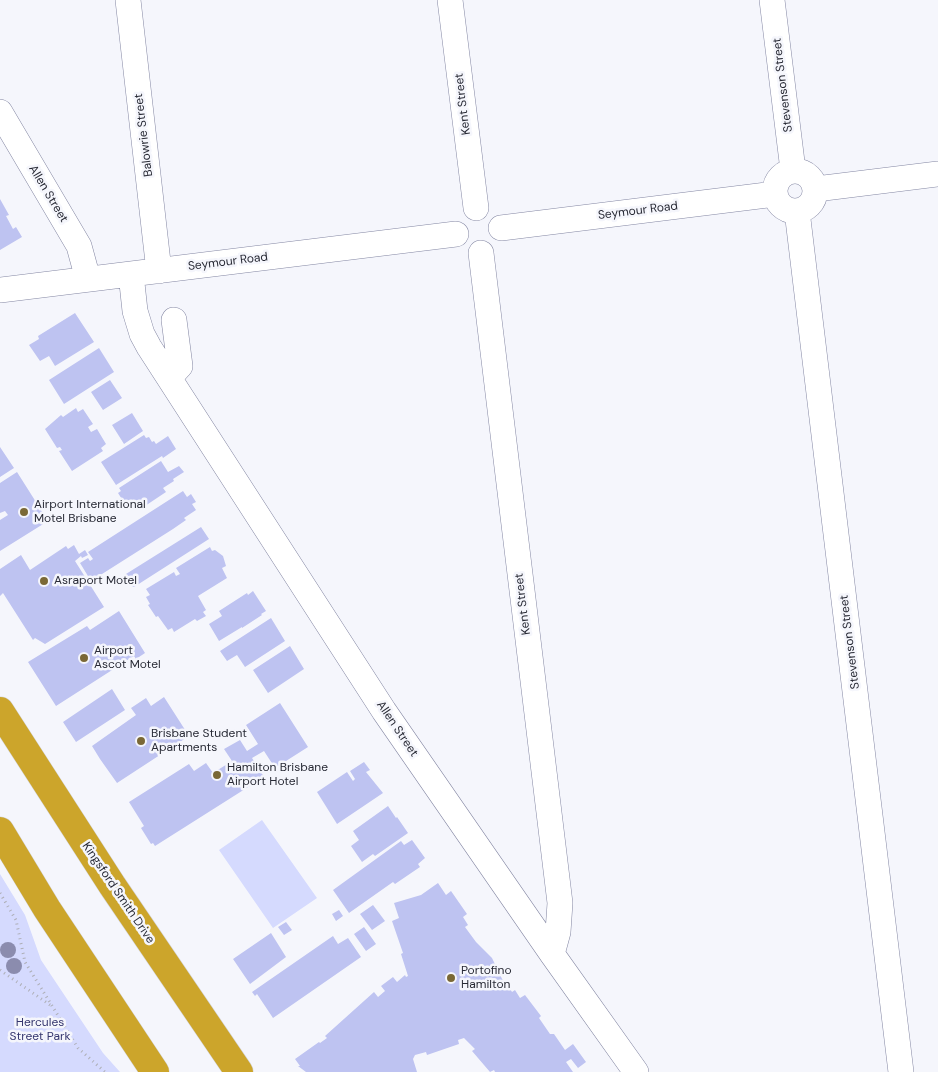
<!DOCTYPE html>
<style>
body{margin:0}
canvas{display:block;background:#f5f6fc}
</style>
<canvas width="938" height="1072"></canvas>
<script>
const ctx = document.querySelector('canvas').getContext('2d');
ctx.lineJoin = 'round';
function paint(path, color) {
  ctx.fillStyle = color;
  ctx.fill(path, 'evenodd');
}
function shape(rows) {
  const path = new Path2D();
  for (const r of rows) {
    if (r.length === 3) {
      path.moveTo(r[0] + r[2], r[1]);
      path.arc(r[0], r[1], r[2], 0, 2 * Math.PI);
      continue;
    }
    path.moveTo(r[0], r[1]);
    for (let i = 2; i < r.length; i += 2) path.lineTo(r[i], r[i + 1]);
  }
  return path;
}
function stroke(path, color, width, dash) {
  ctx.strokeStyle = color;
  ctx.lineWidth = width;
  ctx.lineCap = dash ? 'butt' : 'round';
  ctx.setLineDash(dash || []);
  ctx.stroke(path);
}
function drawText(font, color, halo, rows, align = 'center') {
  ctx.font = font + ' "DM Sans",sans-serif';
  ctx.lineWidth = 5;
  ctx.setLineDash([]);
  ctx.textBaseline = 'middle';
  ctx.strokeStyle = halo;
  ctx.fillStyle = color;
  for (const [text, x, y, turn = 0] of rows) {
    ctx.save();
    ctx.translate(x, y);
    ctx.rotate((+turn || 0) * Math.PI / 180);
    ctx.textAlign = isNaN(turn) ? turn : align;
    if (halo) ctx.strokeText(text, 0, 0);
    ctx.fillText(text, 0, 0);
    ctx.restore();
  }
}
paint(shape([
 [262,820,317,898,273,928,219,850],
 [0,874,25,915,41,960,103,1053,120,1072,0,1072]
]), '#d5dafe');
paint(shape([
 [0,199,9,215,6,216,13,229,16,227,22,237,0,250],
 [75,313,94,342,55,366,49,356,40,361,29,345,39,339,38,336],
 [99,348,114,372,64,404,49,380],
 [110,380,122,398,103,410,91,392],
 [76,408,78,412,83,409,93,424,88,427,91,432,97,429,106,444,101,448,103,451,72,471,59,451,62,450,60,447,57,448,45,429,61,415,63,417],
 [132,413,143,431,124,444,112,425],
 [144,435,146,438,149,437,152,442,154,441,156,444,168,436,176,449,163,458,162,456,116,485,101,462],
 [0,447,14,468,0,477],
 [161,461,168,472,179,466,184,472,173,479,174,481,163,488,166,492,142,508,136,501,127,507,118,493,121,491,119,488],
 [17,472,48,521,0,551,0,520,8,515,5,511,0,513,0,483],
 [183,491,187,497,191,494,196,502,192,504,196,510,184,518,186,520,173,529,91,581,80,563,88,558,90,561,93,559,88,552],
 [201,527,209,539,134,587,118,579],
 [74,545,79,554,85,550,88,555,82,558,81,556,75,561,104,607,45,644,35,638,33,640,3,593,0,596,0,569,21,555,30,570,66,546,68,549],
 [210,547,212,551,215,550,223,556,226,566,222,568,227,578,198,596,206,610,203,612,206,616,197,621,195,619,174,632,172,628,168,630,158,616,156,617,148,605,150,604,146,597,150,595,146,589,174,572,176,576,180,574,176,568],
 [253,591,266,611,261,614,262,615,242,628,242,627,219,641,209,624,222,616,219,611,247,593,248,595],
 [119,611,145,653,136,659,134,656,56,706,28,662,87,626,90,630],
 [271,618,285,641,245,667,237,655,227,661,220,651],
 [290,646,304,669,268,693,253,670],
 [112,689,125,710,76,742,63,722],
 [164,697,189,736,117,783,100,759,92,746,136,715,131,708,146,698,151,706],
 [280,703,308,747,275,768,264,751,252,758,264,777,155,846,153,843,151,844,141,828,144,826,129,802,189,764,194,771,206,763,213,773,232,761,224,749,240,740,247,751,258,744,246,725],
 [364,762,370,770,366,772,383,793,337,824,317,792,347,772,353,781,355,779,350,771],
 [388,806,396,818,397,817,408,833,375,856,373,854,362,862,351,846,359,840,353,831],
 [412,840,425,858,418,864,420,867,395,884,393,882,349,913,333,890,401,841,404,845],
 [438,883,446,895,451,891,467,914,463,917,468,925,465,927,476,942,492,958,504,983,506,982,512,992,515,990,520,998,525,995,541,1016,539,1018,550,1034,554,1034,565,1050,573,1044,586,1062,578,1068,571,1059,566,1062,573,1072,495,1072,494,1070,490,1072,472,1051,475,1049,464,1038,458,1040,459,1044,427,1055,426,1052,415,1055,413,1059,417,1072,306,1072,298,1066,300,1066,295,1059,319,1042,320,1043,327,1038,325,1036,374,992,378,997,385,991,381,986,393,977,397,982,405,975,406,977,408,976,401,954,403,953,392,921,399,918,394,903,421,895],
 [373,905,385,921,372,930,360,914],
 [339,910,343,916,336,921,332,914],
 [286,922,292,930,284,935,278,927],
 [364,927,376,944,366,951,354,934],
 [271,933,286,957,250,984,233,959],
 [333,936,338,944,348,938,361,957,273,1018,257,994,255,996,252,992]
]), '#bec3f1');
const minor = shape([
 [128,0,159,271],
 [450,0,476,208],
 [772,0,793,170],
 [0,112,79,246,88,279],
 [795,191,20],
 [816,189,938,174],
 [797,211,901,1072],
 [501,228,775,194],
 [481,253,560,903,558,932,552,954],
 [131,274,135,311,142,334,149,347,384,711,552,954,636,1072],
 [0,290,456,234],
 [169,378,180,366,174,320]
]);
const highway = shape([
 [0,711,112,885,239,1072],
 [0,831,47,909,155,1072]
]);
stroke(minor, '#8487a3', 26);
stroke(highway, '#d4d4d7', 29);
stroke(shape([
 [0,893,16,920,25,962,78,1048,105,1072],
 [0,970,50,1005]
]), '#aeafb7', 3, [1, 4]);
stroke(minor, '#fff', 25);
stroke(highway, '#cca52b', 28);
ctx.fillStyle = '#8b8cae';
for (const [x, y] of [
 [8,950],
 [14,966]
]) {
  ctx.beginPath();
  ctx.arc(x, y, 8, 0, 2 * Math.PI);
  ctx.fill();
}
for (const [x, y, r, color] of [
 [24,512,5,"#7a6836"],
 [44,581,5,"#7a6836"],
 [84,658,5,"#7a6836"],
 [141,741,5,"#7a6836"],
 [217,775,5,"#7a6836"],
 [451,978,5,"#7a6836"]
]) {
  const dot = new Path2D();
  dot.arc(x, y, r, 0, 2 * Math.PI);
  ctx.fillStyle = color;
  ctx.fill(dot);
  stroke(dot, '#f5f6fc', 2);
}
drawText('12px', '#282a35', '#f5f6fc', [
 ["Stevenson Street",783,85,-97],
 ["Kent Street",463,104,-97],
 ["Balowrie Street",144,135,-97],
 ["Allen Street",48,194,59],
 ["Seymour Road",638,211,-7],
 ["Seymour Road",228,262,-7],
 ["Kent Street",523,604,-97],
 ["Stevenson Street",850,642,-97],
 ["Allen Street",397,729,56],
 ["Kingsford Smith Drive",118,893,56]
]);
drawText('12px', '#282a35', '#f5f6fc', [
 ["Airport International",34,505],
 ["Motel Brisbane",34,519],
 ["Asraport Motel",54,581],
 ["Airport",94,651],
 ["Ascot Motel",94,665],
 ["Brisbane Student",151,734],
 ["Apartments",151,748],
 ["Hamilton Brisbane",227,768],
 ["Airport Hotel",227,782],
 ["Portofino",461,971],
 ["Hamilton",461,985]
], 'left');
drawText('12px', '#35366e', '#f5f6fc', [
 ["Hercules",40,1023],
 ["Street Park",40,1037]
]);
</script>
